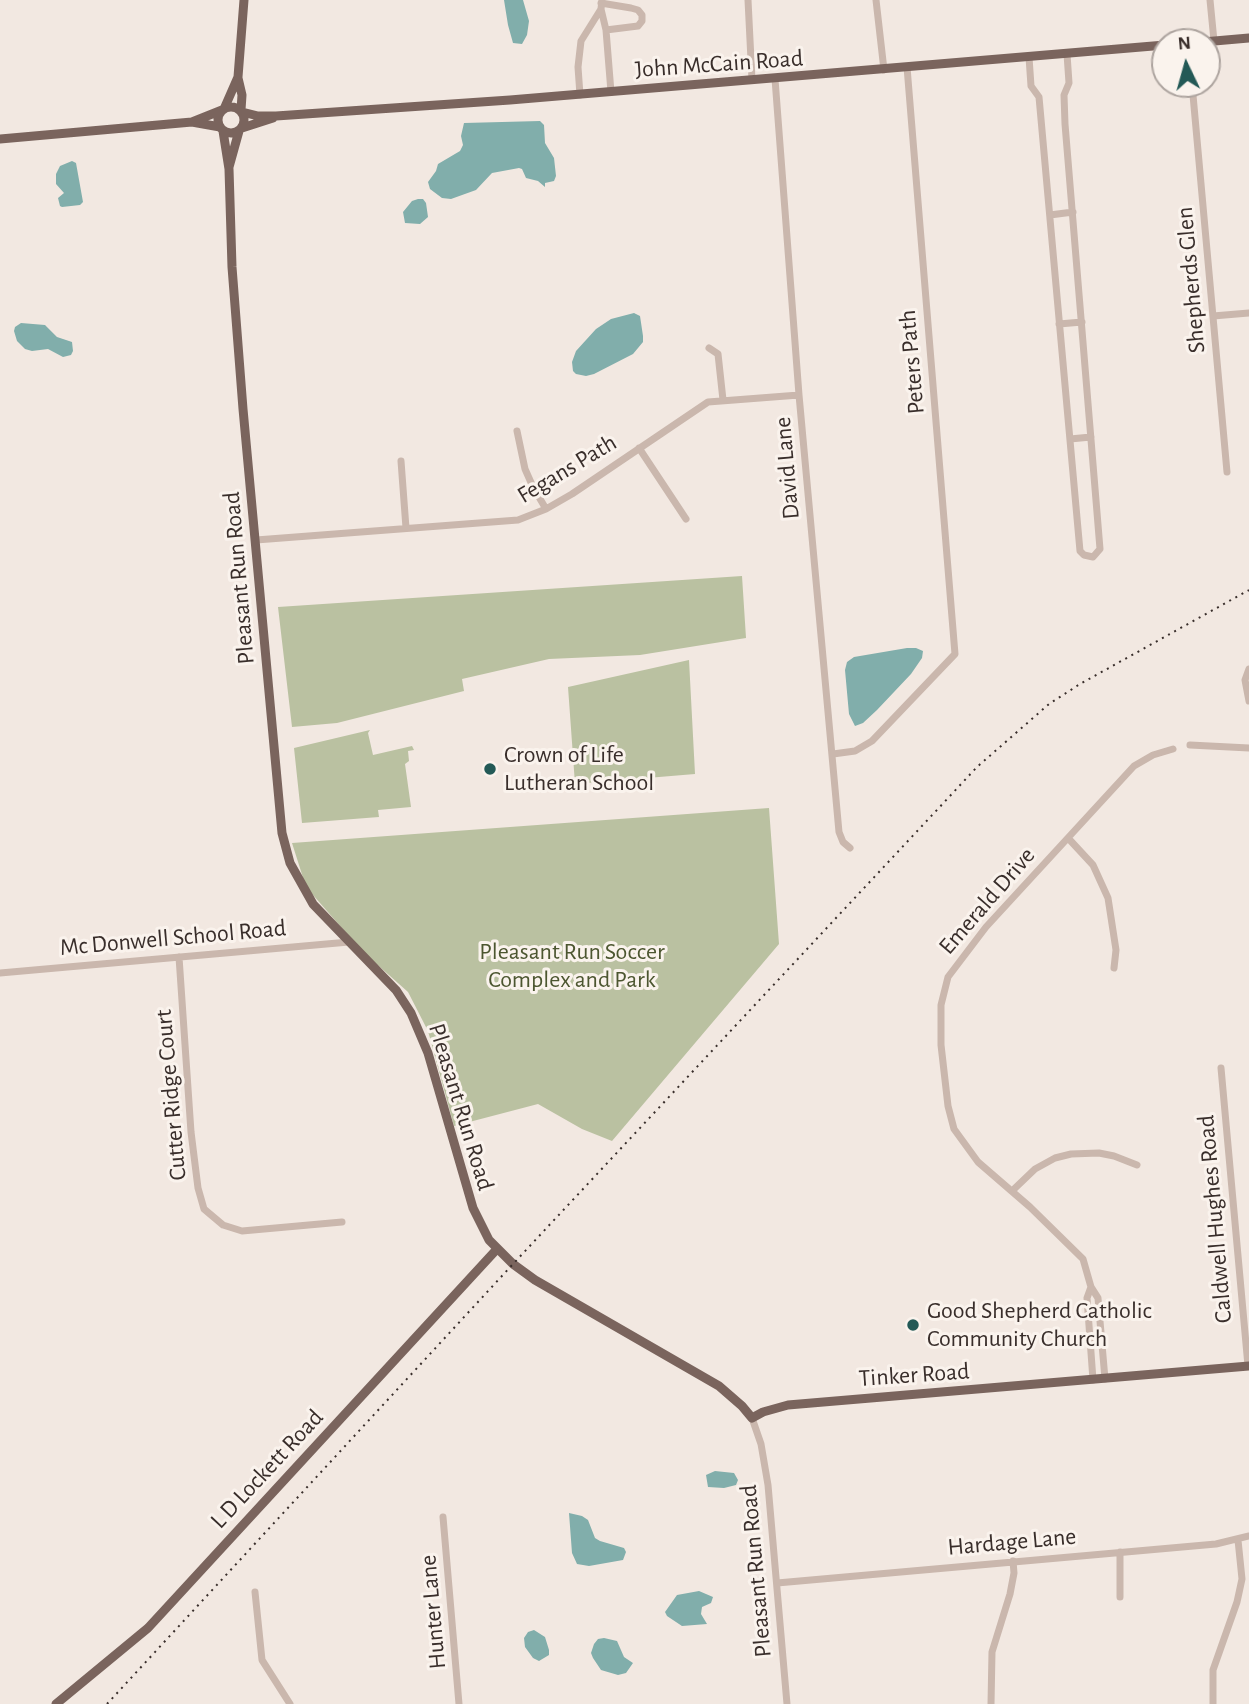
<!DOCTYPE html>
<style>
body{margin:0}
#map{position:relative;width:1249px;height:1704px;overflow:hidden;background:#f2e8e1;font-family:"Alegreya Sans",sans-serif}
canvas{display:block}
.north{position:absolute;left:1151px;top:28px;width:70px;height:70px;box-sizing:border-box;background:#faf3ed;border:2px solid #ada49f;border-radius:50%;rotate:355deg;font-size:19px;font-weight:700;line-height:28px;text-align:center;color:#392e2b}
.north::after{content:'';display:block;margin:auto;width:24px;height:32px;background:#235956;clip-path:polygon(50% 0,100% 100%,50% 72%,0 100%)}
</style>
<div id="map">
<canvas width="1249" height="1704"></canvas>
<div class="north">N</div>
</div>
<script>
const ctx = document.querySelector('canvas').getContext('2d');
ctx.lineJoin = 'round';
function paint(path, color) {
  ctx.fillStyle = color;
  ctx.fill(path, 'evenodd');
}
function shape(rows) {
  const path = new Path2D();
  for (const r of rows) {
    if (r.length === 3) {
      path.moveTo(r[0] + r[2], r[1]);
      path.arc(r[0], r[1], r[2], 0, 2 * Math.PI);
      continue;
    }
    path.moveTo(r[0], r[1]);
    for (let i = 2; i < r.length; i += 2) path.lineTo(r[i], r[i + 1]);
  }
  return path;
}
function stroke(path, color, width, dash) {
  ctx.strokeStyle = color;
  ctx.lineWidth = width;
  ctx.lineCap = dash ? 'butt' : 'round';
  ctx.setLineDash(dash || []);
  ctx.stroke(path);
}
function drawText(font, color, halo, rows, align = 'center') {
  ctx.font = font + ' "Alegreya Sans",sans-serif';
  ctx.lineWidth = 6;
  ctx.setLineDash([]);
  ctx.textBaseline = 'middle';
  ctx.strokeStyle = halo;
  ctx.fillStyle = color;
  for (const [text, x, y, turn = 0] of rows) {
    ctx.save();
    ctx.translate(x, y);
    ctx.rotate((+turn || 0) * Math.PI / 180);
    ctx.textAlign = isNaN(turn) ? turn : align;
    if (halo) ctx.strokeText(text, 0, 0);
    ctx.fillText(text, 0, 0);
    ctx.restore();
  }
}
paint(shape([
 [742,576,746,638,640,655,549,659,462,679,464,691,337,723,292,727,278,607],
 [689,660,695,774,575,784,568,687],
 [370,730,368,733,373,755,412,746,414,750,408,751,409,761,405,764,411,807,378,810,379,817,302,823,294,748],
 [769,808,779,944,612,1141,582,1129,538,1104,454,1126,428,1031,408,992,362,951,306,887,292,843]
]), '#bac1a1');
paint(shape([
 [504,0,523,0,529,21,527,35,522,44,513,43,508,25],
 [540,121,544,125,545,143,554,158,556,176,554,181,545,183,545,187,538,181,526,178,522,169,519,168,492,173,476,190,451,199,442,198,430,189,428,182,436,171,438,164,460,151,463,145,461,136,464,123],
 [72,161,76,163,83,202,80,205,62,207,60,206,58,198,64,193,56,184,56,174,60,166],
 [418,199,423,199,426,203,428,217,420,224,405,223,403,212,412,201],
 [634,313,640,316,643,336,643,342,633,354,594,374,586,376,576,374,573,371,572,362,576,351,596,329,611,319],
 [21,323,45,325,57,337,72,342,73,351,71,355,63,357,48,349,32,351,25,349,17,341,14,331,15,327],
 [907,648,916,648,923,651,922,658,911,674,877,710,863,723,855,726,849,714,845,670,847,662,854,657],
 [715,1471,734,1473,738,1480,736,1485,724,1488,708,1487,706,1475],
 [569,1513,582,1516,588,1520,595,1538,600,1541,624,1548,626,1552,623,1560,589,1566,577,1564,572,1553],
 [699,1591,713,1597,711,1603,702,1607,701,1614,707,1624,682,1626,667,1616,665,1612,677,1595],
 [534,1630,545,1637,549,1650,549,1655,539,1661,533,1658,525,1647,524,1638,528,1632],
 [604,1638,617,1641,624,1657,633,1663,626,1673,618,1675,601,1670,593,1658,591,1653,594,1644,598,1639]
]), '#81aeab');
stroke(shape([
 [602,0,601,9,606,30,611,92],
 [748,0,752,80],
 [876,0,884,70],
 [1210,0,1214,41],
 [601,3,631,8,638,10,642,15,642,21,638,26,606,30],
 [1029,57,1031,86,1039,97,1080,551,1084,555,1093,557,1100,549,1065,124,1064,95,1069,83,1067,54],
 [775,79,799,395,839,832,843,842,850,848],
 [1192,84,1227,472],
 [580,95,578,67,581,41,601,9],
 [1050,215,1073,212],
 [1213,316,1249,313],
 [1059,324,1082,322],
 [709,348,718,354,723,400],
 [517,431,525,469,533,487,546,509],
 [1070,439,1091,437],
 [639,448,686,519],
 [401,461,406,528],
 [256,540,518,520,546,509,572,494,708,402,799,395],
 [1249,669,1245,680,1249,701],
 [1190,745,1249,748],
 [833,754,855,751,872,741,955,654,907,67],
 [1068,838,1093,865,1108,898,1116,950,1114,968],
 [179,957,191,1132,198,1188,204,1209,223,1225,242,1231,342,1222],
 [0,973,349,942],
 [1221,1068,1248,1366],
 [1012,1191,1035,1169,1055,1158,1071,1154,1099,1153,1114,1156,1137,1165],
 [1091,1287,1087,1298,1093,1380],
 [1105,1379,1098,1298,1091,1287,1083,1259,1030,1207,978,1162,954,1129,948,1106,941,1045,941,1005,948,977,986,927,1134,766,1153,755,1173,749],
 [752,1418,761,1444,768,1485,787,1704],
 [443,1517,459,1704],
 [777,1583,1216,1544,1249,1536],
 [255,1592,262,1660,290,1704],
 [1120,1597,1120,1552],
 [991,1704,992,1652,1010,1594,1014,1573,1013,1561],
 [1213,1704,1213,1670,1237,1602,1242,1579,1238,1540]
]), '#cab7ad', 7);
stroke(shape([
 [1203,42,1249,38],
 [238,78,242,95,241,110],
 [231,120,13],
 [224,109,238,77,244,0],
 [242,112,258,116,276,116,510,100,1165,45],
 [192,122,222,110],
 [242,128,273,118],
 [223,131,229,169,232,267,243,409,282,833,290,863,313,904,396,990,411,1013,428,1053,473,1208,489,1240,513,1264,535,1280,719,1386,742,1406,752,1418,763,1412,788,1405,1249,1366],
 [0,139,192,122,220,127],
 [229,167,239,131],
 [56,1704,148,1628,497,1249]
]), '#7a645d', 9);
stroke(shape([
 [107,1704,513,1264,977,767,1049,704,1080,684,1249,590]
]), '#392e2b', 2, [2, 5]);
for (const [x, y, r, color] of [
 [490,769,7,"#235956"],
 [913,1325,7,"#235956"]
]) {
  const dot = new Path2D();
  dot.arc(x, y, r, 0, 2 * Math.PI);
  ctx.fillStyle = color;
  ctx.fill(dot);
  stroke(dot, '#faf3ed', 2.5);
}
drawText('24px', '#392e2b', '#faf3ed', [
 ["John McCain Road",719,64,-4],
 ["Shepherds Glen",1191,280,-95],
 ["Peters Path",912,362,-95],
 ["David Lane",787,468,-95],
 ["Fegans Path",567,469,-31],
 ["Pleasant Run Road",239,578,-95],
 ["Emerald Drive",987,901,-49],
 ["Mc Donwell School Road",173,938,-5],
 ["Cutter Ridge Court",171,1095,-95],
 ["Pleasant Run Road",461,1107,73],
 ["Caldwell Hughes Road",1215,1219,-95],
 ["Tinker Road",914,1375,-4],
 ["L D Lockett Road",267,1469,-47],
 ["Hardage Lane",1012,1542,-5],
 ["Pleasant Run Road",756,1571,-95],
 ["Hunter Lane",433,1612,-95]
]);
drawText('24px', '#392e2b', '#faf3ed', [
 ["Crown of Life",504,755],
 ["Lutheran School",504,783],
 ["Good Shepherd Catholic",927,1311],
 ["Community Church",927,1339]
], 'left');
drawText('24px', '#4c5630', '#faf3ed', [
 ["Pleasant Run Soccer",572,952],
 ["Complex and Park",572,980]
]);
</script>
